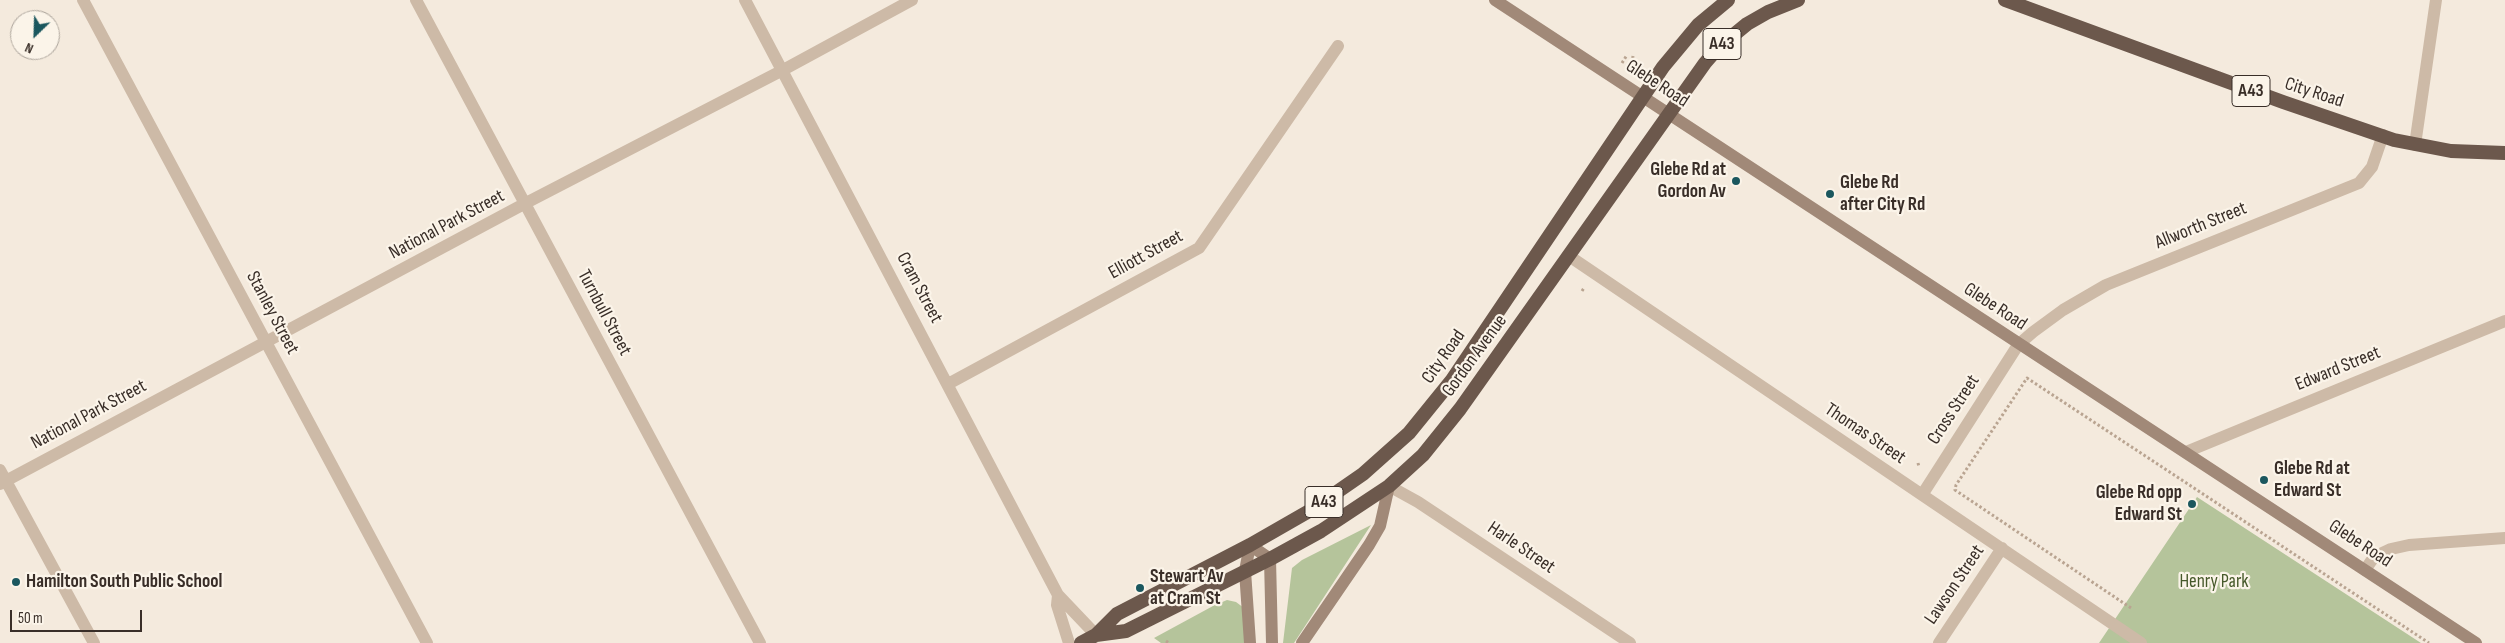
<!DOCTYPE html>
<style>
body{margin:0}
#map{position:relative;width:2505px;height:643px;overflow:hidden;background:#f4eadd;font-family:"Sofia Sans Condensed",sans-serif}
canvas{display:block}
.north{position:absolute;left:10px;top:10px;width:50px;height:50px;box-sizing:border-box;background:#fbf4e9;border:1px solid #ada59c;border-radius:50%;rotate:204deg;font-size:14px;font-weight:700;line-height:20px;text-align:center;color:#392e28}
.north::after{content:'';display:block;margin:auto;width:18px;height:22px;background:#1b575e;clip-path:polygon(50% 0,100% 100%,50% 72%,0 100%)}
.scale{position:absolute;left:10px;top:610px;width:132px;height:22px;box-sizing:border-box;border:2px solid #392e28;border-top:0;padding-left:6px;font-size:15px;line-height:18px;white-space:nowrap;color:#392e28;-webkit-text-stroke:4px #fbf4e9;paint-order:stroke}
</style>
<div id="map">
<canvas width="2505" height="643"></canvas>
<div class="north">N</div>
<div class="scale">50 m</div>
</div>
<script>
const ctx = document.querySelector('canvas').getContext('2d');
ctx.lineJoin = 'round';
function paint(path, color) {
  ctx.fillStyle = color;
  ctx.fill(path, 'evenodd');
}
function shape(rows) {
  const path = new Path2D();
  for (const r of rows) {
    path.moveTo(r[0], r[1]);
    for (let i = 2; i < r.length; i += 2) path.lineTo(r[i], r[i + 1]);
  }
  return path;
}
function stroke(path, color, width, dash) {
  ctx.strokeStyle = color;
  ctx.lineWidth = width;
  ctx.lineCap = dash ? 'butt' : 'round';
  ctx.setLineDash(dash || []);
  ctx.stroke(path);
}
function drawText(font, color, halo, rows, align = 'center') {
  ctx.font = font + ' "Sofia Sans Condensed",sans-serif';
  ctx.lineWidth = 4.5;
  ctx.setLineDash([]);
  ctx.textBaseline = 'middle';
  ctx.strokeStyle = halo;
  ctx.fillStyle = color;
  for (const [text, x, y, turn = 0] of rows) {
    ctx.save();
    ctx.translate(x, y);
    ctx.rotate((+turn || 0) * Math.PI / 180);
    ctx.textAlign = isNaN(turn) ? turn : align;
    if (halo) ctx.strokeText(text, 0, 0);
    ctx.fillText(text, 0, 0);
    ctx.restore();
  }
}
paint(shape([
 [2197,497,2421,643,2099,643],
 [1371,525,1294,643,1283,643,1292,568,1302,560],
 [1227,600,1236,602,1244,608,1244,643,1161,643,1154,638,1213,606]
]), '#b5c49b');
stroke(shape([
 [1622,63,1627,55],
 [1632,63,1633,56],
 [1582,291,1584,288],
 [1918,463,1919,467],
 [2131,608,1955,490,1956,485,2027,378,2429,643],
 [1166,641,1169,643]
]), '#b9a491', 3, [2.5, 2.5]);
stroke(shape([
 [83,0,427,643],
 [416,0,760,643],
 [745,0,1058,595,1096,635],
 [2415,145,2436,0],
 [1569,256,2141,643],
 [948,384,1199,248,1338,46],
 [2186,452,2505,321],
 [0,470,94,643],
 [0,484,524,204,783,70,912,0],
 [1389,486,1418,502,1630,643],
 [1922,495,2018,345,2033,332,2063,310,2106,285,2359,183,2372,167,2383,135],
 [2365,570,2374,557,2391,549,2409,545,2505,538],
 [1058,595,1057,605,1069,643],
 [1939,643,2002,548]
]), '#cdbaa7', 12);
stroke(shape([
 [1495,0,2476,643],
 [1250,643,1245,571,1250,545,1270,559,1272,643],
 [1302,643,1369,545,1380,526,1389,486]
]), '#a18978', 12);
stroke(shape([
 [2005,0,2283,102,2394,140,2451,151,2505,153],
 [1096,635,1117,614,1250,545,1311,510,1363,474,1409,433,1452,380,1663,67,1698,25,1728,0],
 [1081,643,1096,635,1126,631,1270,559,1321,531,1389,486,1423,455,1460,409,1705,63,1719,47,1747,24,1768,12,1798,0]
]), '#6c584c', 14);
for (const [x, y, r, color] of [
 [1736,181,5,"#1b575e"],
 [1830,194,5,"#1b575e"],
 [2264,480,5,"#1b575e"],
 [2192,504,5,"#1b575e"],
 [16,582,5,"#1b575e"],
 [1140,588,5,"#1b575e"]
]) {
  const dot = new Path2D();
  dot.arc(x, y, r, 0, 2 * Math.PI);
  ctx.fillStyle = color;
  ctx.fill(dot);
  stroke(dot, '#fbf4e9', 2);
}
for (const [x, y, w] of [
 [1722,44,38],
 [2251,91,38],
 [1324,502,38]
]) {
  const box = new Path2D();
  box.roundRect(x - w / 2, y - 15.5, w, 31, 4);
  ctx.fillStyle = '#fbf4e9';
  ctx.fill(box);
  stroke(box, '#392e28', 1);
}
drawText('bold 18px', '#392e28', null, [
 ["A43",1722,44],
 ["A43",2251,91],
 ["A43",1324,502]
]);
drawText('19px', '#392e28', '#fbf4e9', [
 ["Glebe Road",1657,84,33],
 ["City Road",2314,93,18],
 ["National Park Street",447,225,-28],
 ["Allworth Street",2201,226,-22],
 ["Elliott Street",1146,255,-29],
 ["Cram Street",919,288,62],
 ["Glebe Road",1995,307,33],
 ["Stanley Street",272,313,62],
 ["Turnbull Street",604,313,62],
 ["Gordon Avenue",1475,356,-54],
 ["City Road",1444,357,-55],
 ["Edward Street",2338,369,-22],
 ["Cross Street",1954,410,-57],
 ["National Park Street",89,415,-28],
 ["Thomas Street",1865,434,34],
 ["Glebe Road",2360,544,33],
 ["Harle Street",1521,548,34],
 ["Lawson Street",1955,585,-56]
]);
drawText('bold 19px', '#392e28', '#fbf4e9', [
 ["Glebe Rd at",1726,170,"right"],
 ["Gordon Av",1726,192,"right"],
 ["Glebe Rd",1840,183],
 ["after City Rd",1840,205],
 ["Glebe Rd at",2274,469],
 ["Edward St",2274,491],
 ["Glebe Rd opp",2182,493,"right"],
 ["Edward St",2182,515,"right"],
 ["Stewart Av",1150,577],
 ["at Cram St",1150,599],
 ["Hamilton South Public School",26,582]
], 'left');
drawText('19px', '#46592a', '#fbf4e9', [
 ["Henry Park",2214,582]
]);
</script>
